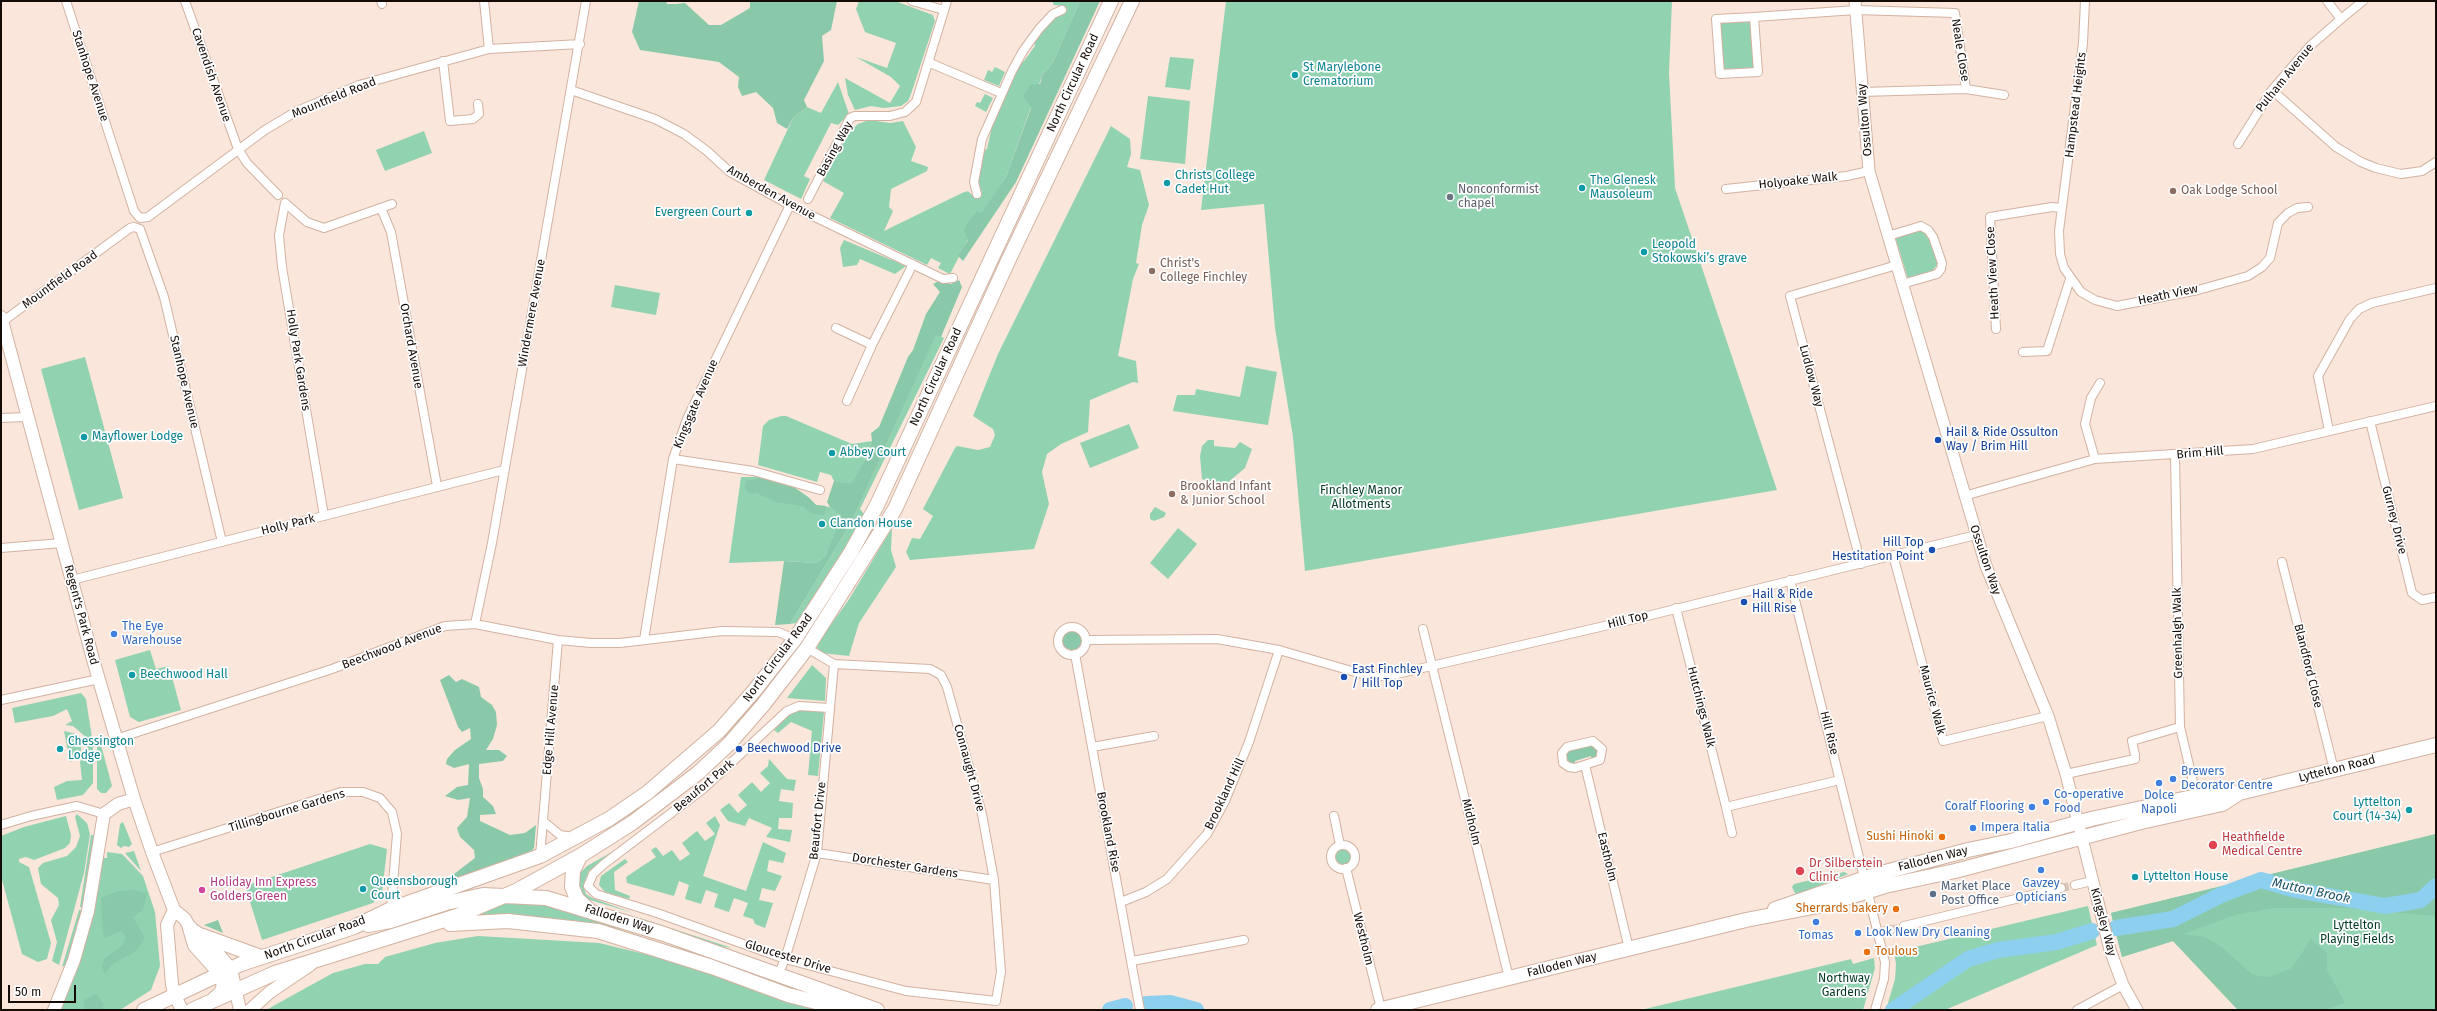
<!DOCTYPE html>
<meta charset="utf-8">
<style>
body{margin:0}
#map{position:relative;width:2437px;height:1011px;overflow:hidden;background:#fae6db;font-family:"Fira Sans",sans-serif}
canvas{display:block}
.frame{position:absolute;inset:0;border:2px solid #150b06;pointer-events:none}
.scale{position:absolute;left:8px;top:985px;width:68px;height:18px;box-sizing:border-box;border:2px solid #150b06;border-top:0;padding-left:5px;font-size:12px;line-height:14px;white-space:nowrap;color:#150b06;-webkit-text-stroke:3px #fff;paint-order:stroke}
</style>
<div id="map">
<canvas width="2437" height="1011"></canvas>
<div class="frame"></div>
<div class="scale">50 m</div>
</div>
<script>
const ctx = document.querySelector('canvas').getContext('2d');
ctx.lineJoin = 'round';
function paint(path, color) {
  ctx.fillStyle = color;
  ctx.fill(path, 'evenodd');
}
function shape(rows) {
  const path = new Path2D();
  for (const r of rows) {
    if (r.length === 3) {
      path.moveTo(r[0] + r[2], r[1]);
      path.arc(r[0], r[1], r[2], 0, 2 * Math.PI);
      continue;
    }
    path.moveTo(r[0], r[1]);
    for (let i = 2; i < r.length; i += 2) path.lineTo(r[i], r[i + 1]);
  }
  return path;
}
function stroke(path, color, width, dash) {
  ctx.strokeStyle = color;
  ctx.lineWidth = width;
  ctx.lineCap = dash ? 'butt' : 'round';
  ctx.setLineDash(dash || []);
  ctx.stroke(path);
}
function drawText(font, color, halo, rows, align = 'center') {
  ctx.font = font + ' "Fira Sans",sans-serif';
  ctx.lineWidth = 3.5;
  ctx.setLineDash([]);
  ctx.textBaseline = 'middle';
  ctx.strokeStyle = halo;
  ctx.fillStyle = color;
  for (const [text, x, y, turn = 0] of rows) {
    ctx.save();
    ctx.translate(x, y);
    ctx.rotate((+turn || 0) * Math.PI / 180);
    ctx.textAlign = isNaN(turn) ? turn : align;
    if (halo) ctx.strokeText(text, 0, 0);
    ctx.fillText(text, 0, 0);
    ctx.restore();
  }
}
paint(shape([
 [859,1,895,1,933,15,935,21,911,94,908,101,901,106,884,108,871,106,855,110,848,95,845,78,890,103,900,86,891,77,856,57,887,68,896,43,865,32,856,9],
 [1052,1,1080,1,1053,62,1042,76,1006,177,981,214,950,274,938,268,941,263,931,258,927,265,830,218,844,193,823,181,849,132,858,124,869,120,890,123,903,121,916,147,911,161,928,167,927,171,891,189,889,207,893,211,884,231,962,193,968,191,974,197,982,194,978,184,983,151,987,149,993,122,1019,65,1024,61,1035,46,1034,40,1055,17,1066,12,1064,6,1054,5],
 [1226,1,1672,1,1669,73,1675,188,1777,490,1305,571,1293,437,1275,328,1264,204,1201,210],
 [1754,17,1758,72,1720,74,1716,19],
 [1170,57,1194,59,1190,90,1165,87],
 [995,67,1005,72,999,86,984,80,988,70,992,72],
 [838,82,849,114,838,125,831,123,804,176,810,179,801,199,764,180,793,118,807,107,821,113],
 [985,94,993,98,986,112,975,106,977,102,980,103],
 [1148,96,1190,101,1185,164,1140,159],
 [1111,126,1130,139,1131,154,1127,167,1140,170,1149,205,1142,225,1136,263,1139,264,1133,279,1118,356,1136,361,1138,383,1133,382,1090,400,1088,432,1061,444,1047,454,1042,472,1049,504,1034,549,910,560,906,552,912,538,920,539,933,516,923,509,955,448,957,446,978,450,990,447,995,435,993,429,973,416,998,354],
 [424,131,432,153,385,171,376,150],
 [1920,229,1927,234,1939,263,1932,271,1908,279,1895,236],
 [844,240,906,266,895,274,860,259,857,265,843,267,840,248],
 [615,285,660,293,656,315,611,307],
 [936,334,944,338,860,509,864,514,841,555,796,623,790,624,851,523],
 [85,357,123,498,79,510,41,369],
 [1246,366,1277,372,1268,425,1173,411,1177,395,1195,395,1196,389,1240,397],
 [781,416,786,416,852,444,872,441,868,454,851,485,834,481,831,475,820,472,817,482,758,465,763,426,769,420],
 [1129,424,1139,448,1090,468,1080,443],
 [1208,440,1214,440,1214,446,1235,448,1240,442,1252,449,1245,468,1227,483,1214,483,1202,479,1200,456,1202,446],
 [741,477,766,477,795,488,808,497,816,505,830,507,843,516,825,556,817,563,784,561,729,563],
 [1155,507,1166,513,1164,517,1154,521,1150,519,1150,514],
 [892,528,891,550,896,567,859,623,849,656,821,653,817,648,819,641,848,601],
 [1178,528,1197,544,1168,579,1150,563],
 [150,650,156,669,169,666,181,710,139,722,130,717,115,660],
 [812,665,826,678,825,701,787,698],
 [81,693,86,699,92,738,87,738,73,726,65,725,72,721,67,709,53,716,15,723,12,708],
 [801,708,824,712,818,776,808,775,812,731,791,722,778,733,774,730,790,713],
 [64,731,76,734,82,742,80,756,70,762],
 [100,741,112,786,106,793,101,793,97,789,97,742],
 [93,744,93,783,83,795,57,800,54,787,67,781,82,780,80,762,89,745],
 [769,759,787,779,796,780,794,791,781,789,779,801,793,803,792,818,779,818,778,829,792,830,790,842,766,837,772,828,749,818,745,826,728,821,720,810,729,803,738,813,747,805,738,795,752,782,761,792,770,783,760,773,768,766],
 [77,814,87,823,90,834,84,873,59,965,52,961,57,942,51,920,59,905,58,898,41,884,38,868,43,863,67,856,76,847,80,836,75,817],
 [66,816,71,835,70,843,65,848,34,860,26,857,19,859,19,862,29,867,51,943,47,959,38,962,22,954,1,876,1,836,24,827],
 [715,816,720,825,703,876,746,891,763,842,786,853,783,863,769,860,767,871,782,876,775,891,762,888,759,900,773,903,765,928,755,924,753,919,743,916,748,903,734,898,729,912,714,907,718,894,706,890,701,904,685,899,689,885,679,881,674,896,627,883,626,877,656,857,651,850,656,847,663,856,672,850,680,861,690,854,682,843,697,831,705,841,715,834,706,823],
 [123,822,132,844,129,847,124,846,121,848,117,845,120,824],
 [2436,834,2436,1010,2238,1010,2173,941,2122,957,2111,913],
 [91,835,94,835,83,908,80,907],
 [370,844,387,849,382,893,373,903,262,940,245,886],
 [621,847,589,871,583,886,586,894,592,898,633,913,587,899,580,893,577,885,580,873,587,866],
 [1343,857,8],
 [134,851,141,871,125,853],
 [107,852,122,854,143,876,155,912,160,966,151,990,120,1010,61,1010,75,975,89,925,100,882,102,858,107,858],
 [625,859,628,862,614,872,615,890,630,896,629,899,605,892,599,885,601,876],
 [1844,872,1848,874,1796,895,1792,887,1794,884],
 [507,902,546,906,621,929,621,931,579,921,526,916,476,916],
 [2088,906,2097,945,1945,1010,1886,1010,1895,979,1896,964,1894,952],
 [79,910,82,910,77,930,67,964,62,967],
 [620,914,643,919,732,948,707,944],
 [478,936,599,943,682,963,823,1010,266,1010,333,973,365,964,378,964,385,957,435,943],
 [1874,958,1875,968,1863,1010,1641,1010,1851,959,1853,964]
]), '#91d2b1');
paint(shape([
 [639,1,666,1,667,4,676,4,685,3,709,25,721,25,750,8,750,1,837,1,831,30,822,36,824,61,804,100,807,107,793,118,787,129,777,123,773,108,756,92,742,96,738,87,739,77,719,62,640,50,632,32],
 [1080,1,1100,1,1016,182,963,261,958,256,968,240,964,230,968,222,977,211,981,213,1006,177,1031,108,1023,96,1030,85,1040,84,1042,76,1053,62],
 [959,280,962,287,941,337,936,335,851,523,790,624,775,625,784,561,817,563,825,556,842,516,830,507,827,502,834,481,851,484,868,454,872,441,871,433,879,427,908,357,913,350,926,314,940,292,933,284,939,281,951,284],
 [766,477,795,488,808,497,816,505,826,506,824,515,810,513,803,506,776,502,756,493,750,494,745,489,746,481],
 [1072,640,10],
 [449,675,456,682,462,679,479,687,481,697,492,705,496,712,497,725,493,739,486,750,499,750,507,756,503,761,479,764,479,778,483,789,483,797,493,806,496,814,480,815,480,821,510,835,525,833,536,825,534,848,531,852,452,879,454,874,475,858,474,850,460,837,457,828,467,817,470,798,458,800,445,796,457,787,468,785,469,764,454,768,446,764,447,759,455,750,471,739,470,728,462,732,458,727,440,680],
 [1593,744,1598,747,1599,755,1592,761,1591,756,1575,761,1575,765,1567,764,1565,754,1566,751],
 [2436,834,2436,916,2345,908,2274,908,2235,915,2183,934,2205,937,2220,946,2253,975,2269,977,2292,968,2311,939,2327,953,2327,970,2345,1003,2325,1010,2238,1010,2173,941,2122,957,2111,913],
 [134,890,147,893,143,910,133,917,145,938,135,952,114,963,105,973,102,967,105,958,122,946,126,938,122,931,105,938,103,933,101,898,118,891],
 [218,920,223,933,204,925],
 [96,994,104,1005,102,1010,84,1010,84,1000]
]), '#89c9a9');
stroke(shape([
 [2116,928,2173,919,2221,895,2261,880,2296,890,2385,906,2421,900,2436,886],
 [1146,1004,1170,1003,1196,1010],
 [1110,1010,1125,1006],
 [1893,1010,1968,959,1998,950,2057,942,2092,931]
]), '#8ccfef', 16);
stroke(shape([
 [2061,888,2075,885],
 [1890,930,1904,926]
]), '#d8c5bb', 8, [8, 4]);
const street = shape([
 [66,1,134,211,140,218,148,217,265,130,297,111,359,85,489,49,580,44],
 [185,1,238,149,247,163,278,195],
 [381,1,382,4],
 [484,1,489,49],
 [912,1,944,10],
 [2085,1,2083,43,2059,231,2060,254,2064,268,2081,292,2095,300,2117,306,2198,290,2248,276,2262,267,2270,258,2278,223,2288,213,2297,208,2308,207],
 [1754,17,1856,10,1955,13,1966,89],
 [1754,17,1758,72,1720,74,1716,19,1754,17],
 [2341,19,2363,1],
 [443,61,450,121,473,119,479,114,478,104],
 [930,63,1001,93],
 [571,90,655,119,684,134,707,151,730,172,790,205,943,279,953,278],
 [2272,90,2336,147,2361,162,2376,168,2401,174,2422,171,2436,162],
 [1862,92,1966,89,2004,95],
 [2238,144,2272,90,2310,46,2341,19,2327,1],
 [1726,189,1847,176,1869,171],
 [977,194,974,182,982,139,1012,71,1023,51,1039,29,1053,14,1062,10],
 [808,199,850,118,855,116,890,116,905,112,916,102,947,1],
 [285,203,279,235,282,267,324,516],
 [285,203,307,222,324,228,392,204],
 [381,208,391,232,437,486],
 [1888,236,1921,226,1928,230,1933,237,1942,263,1941,269,1937,274,1902,284],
 [2,322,130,228,134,227,140,229,164,297,222,542],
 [836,328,872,345],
 [1996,329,1990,217,2052,207,2061,208],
 [2023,352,2047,351,2070,279],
 [847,401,872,345,913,264],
 [1,418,26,417],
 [2370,421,2412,593,2422,600,2436,597],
 [2329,431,2318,376,2350,319,2359,309,2372,303,2436,288],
 [2175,455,2180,727,2197,799],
 [673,459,753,471,820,490],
 [2095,459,2085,424,2091,398,2100,383],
 [1964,496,2095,459,2253,449,2436,406],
 [1,548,62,543],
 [1893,555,1943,741,2048,716],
 [2282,562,2334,770],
 [1861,564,1790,296,1897,265],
 [72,580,504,470],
 [1790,580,1885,962,1884,979,1875,1010],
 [1676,608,1726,807,1840,780],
 [475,624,492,543,586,1],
 [1072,641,14],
 [1423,629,1509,978],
 [644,640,673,459,687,419,790,205],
 [1086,640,1217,639,1279,650,1369,676,1388,676,1639,618,1976,535],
 [807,648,834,664,930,669,941,675,947,687,982,814,994,880,1001,972,996,1001,906,991,785,959,657,913,596,894,588,886,593,874,604,864,703,789,787,711,799,706,829,708],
 [1075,654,1140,1010],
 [1,700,99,679],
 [116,739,332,669,445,626,475,624,558,640,591,643,620,643,722,631,778,632,795,639],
 [1593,741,1602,749,1600,760,1575,768,1569,767,1563,763,1562,753,1567,747,1593,741],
 [1092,747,1154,736],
 [2135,755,2132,741,2180,727],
 [1585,765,1629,949],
 [2066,774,2135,759],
 [1726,807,1732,833],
 [1334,816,1340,845],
 [543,821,560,835,572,837],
 [1,825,31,816,77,806,104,814],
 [1343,857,12],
 [152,852,341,792,363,792,380,798,392,812,397,834,391,909],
 [817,853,994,880],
 [540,856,558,640],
 [1346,868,1381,1009],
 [2075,885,2092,881],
 [1121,902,1146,892,1167,879,1207,834,1225,801,1249,742,1279,650],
 [1904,926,2061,888],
 [1878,933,1890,930],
 [1132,961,1244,940],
 [779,973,785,959,817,853,834,664],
 [2077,1010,2123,985]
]);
const secondary = shape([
 [1855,1,1869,171,1986,566,2048,716,2066,774,2110,950,2123,985,2137,1010]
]);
const primary = shape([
 [1,317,94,663,134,799,152,852,174,910,185,919,190,928,203,936,231,969,240,1010],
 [174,910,167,925,172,984,174,994,182,1010],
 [54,1010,74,960,88,911,104,814,118,804,134,799],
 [250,1010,270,992,310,965]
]);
const highway = shape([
 [580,856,573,871,572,887,577,899,587,908],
 [1775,909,1874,875,1968,850,2011,841,2091,819,2220,791,2239,793],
 [450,924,508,921,598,931,712,967,788,995,848,1010],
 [368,925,390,921,446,903,483,895,546,898,664,934,877,1010],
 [190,928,195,945,220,973,224,986,221,993,214,999],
 [203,936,261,957],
 [144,1010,241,964,354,927,391,909,540,856,609,819,647,793,719,731,754,691,795,639,851,552,877,505,1111,1],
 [192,1010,275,973,457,916,516,891,580,856,632,823,698,773,730,743,763,705,807,648,895,509,1008,261,1132,1],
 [1378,1010,1746,920,1823,905,1885,886,1955,871,2141,822,2222,804,2239,793,2436,745]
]);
stroke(street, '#d2b2a0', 10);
stroke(secondary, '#d2b2a0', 13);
stroke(primary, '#d2b2a0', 14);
stroke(highway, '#d2b2a0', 16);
stroke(street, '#fff', 8);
stroke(secondary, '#fff', 11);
stroke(primary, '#fff', 12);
stroke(highway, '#fff', 14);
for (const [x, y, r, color] of [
 [1295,75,4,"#0f9aa8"],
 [1167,183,4,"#0f9aa8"],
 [1582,188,4,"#0f9aa8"],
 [2173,191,4,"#8d6e63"],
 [1450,197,4,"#6b7280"],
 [749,213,4,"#0f9aa8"],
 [1644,252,4,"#0f9aa8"],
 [1152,271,4,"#8d6e63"],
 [84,437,4,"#0f9aa8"],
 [1938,440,4,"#1a4fb4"],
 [832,453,4,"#0f9aa8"],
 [1172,494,4,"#8d6e63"],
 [822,524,4,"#0f9aa8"],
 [1932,550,4,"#1a4fb4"],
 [1744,602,4,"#1a4fb4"],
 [114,634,4,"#3f7fe0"],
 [132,675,4,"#0f9aa8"],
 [1344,677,4,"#1a4fb4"],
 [60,749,4,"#0f9aa8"],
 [739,749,4,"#1a4fb4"],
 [2173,779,4,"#3f7fe0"],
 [2159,783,4,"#3f7fe0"],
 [2046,802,4,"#3f7fe0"],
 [2032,807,4,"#3f7fe0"],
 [2409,810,4,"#0f9aa8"],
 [1973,828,4,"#3f7fe0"],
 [1942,837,4,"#e8710a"],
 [2213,845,5,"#e0444e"],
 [2041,870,4,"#3f7fe0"],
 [1800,871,5,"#e0444e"],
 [2135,877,4,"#0f9aa8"],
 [363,889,4,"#0f9aa8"],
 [202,890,4,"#d1479c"],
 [1933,894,4,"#5c6f8a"],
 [1896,909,4,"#e8710a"],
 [1816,922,4,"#3f7fe0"],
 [1858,933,4,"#3f7fe0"],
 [1867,952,4,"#e8710a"]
]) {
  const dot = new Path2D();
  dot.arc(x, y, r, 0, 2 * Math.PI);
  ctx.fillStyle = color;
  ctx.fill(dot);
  stroke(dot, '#fff', 1.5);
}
drawText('12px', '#150b06', '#fff', [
 ["Neale Close",1960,50,81],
 ["Cavendish Avenue",211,75,71],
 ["Stanhope Avenue",90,76,72],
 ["Pulham Avenue",2285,78,-51],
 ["North Circular Road",1073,83,-65],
 ["Mountfield Road",334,98,-22],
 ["Hampstead Heights",2076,105,-83],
 ["Ossulton Way",1865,120,-95],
 ["Basing Way",835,149,-61],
 ["Holyoake Walk",1798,181,-6],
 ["Amberden Avenue",771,193,29],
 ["Heath View Close",1993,273,-93],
 ["Mountfield Road",60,280,-36],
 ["Heath View",2168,295,-12],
 ["Windermere Avenue",532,313,-80],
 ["Orchard Avenue",411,346,80],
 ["Holly Park Gardens",298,360,81],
 ["Ludlow Way",1811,376,75],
 ["North Circular Road",936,377,-65],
 ["Stanhope Avenue",184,382,77],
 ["Kingsgate Avenue",696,404,-67],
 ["Brim Hill",2200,453,-5],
 ["Gurney Drive",2394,520,76],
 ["Holly Park",288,525,-14],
 ["Ossulton Way",1985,560,71],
 ["Regent's Park Road",81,615,75],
 ["Hill Top",1628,620,-14],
 ["Greenhalgh Walk",2178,633,-91],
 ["Beechwood Avenue",392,647,-21],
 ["North Circular Road",778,658,-53],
 ["Blandford Close",2308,666,76],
 ["Maurice Walk",1932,700,75],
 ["Hutchings Walk",1701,707,76],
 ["Edge Hill Avenue",551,730,-85],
 ["Hill Rise",1829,733,76],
 ["Connaught Drive",969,768,75],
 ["Lyttelton Road",2337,769,-14],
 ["Beaufort Park",704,786,-40],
 ["Brookland Hill",1225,794,-65],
 ["Tillingbourne Gardens",287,811,-17],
 ["Beaufort Drive",818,821,-84],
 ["Midholm",1471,822,76],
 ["Brookland Rise",1108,832,79],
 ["Eastholm",1607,857,76],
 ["Falloden Way",1933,859,-14],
 ["Dorchester Gardens",905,866,9],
 ["Falloden Way",619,919,18],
 ["Kingsley Way",2103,922,75],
 ["North Circular Road",315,938,-20],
 ["Westholm",1363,939,76],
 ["Gloucester Drive",788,957,17],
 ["Falloden Way",1562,965,-14]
]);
drawText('12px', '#0d838f', '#fff', [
 ["St Marylebone",1303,68],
 ["Crematorium",1303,82],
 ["Christs College",1175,176],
 ["Cadet Hut",1175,190],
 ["The Glenesk",1590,181],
 ["Mausoleum",1590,195],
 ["Evergreen Court",741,213,"right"],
 ["Leopold",1652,245],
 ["Stokowski’s grave",1652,259],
 ["Mayflower Lodge",92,437],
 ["Abbey Court",840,453],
 ["Clandon House",830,524],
 ["Beechwood Hall",140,675],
 ["Chessington",68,742],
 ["Lodge",68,756],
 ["Lyttelton",2401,803,"right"],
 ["Court (14-34)",2401,817,"right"],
 ["Lyttelton House",2143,877],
 ["Queensborough",371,882],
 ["Court",371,896]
], 'left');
drawText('12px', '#5b616d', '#fff', [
 ["Nonconformist",1458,190],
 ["chapel",1458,204]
], 'left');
drawText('12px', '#785e54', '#fff', [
 ["Oak Lodge School",2181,191],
 ["Christ's",1160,264],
 ["College Finchley",1160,278],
 ["Brookland Infant",1180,487],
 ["& Junior School",1180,501]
], 'left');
drawText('12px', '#164399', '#fff', [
 ["Hail & Ride Ossulton",1946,433],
 ["Way / Brim Hill",1946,447],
 ["Hill Top",1924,543,"right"],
 ["Hestitation Point",1924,557,"right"],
 ["Hail & Ride",1752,595],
 ["Hill Rise",1752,609],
 ["East Finchley",1352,670],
 ["/ Hill Top",1352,684],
 ["Beechwood Drive",747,749]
], 'left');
drawText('12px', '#013925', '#fff', [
 ["Finchley Manor",1361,491],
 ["Allotments",1361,505],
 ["Lyttelton",2357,926],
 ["Playing Fields",2357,940],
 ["Northway",1844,979],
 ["Gardens",1844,993]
]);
drawText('12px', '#366cbe', '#fff', [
 ["The Eye",122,627],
 ["Warehouse",122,641],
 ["Brewers",2181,772],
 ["Decorator Centre",2181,786],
 ["Co-operative",2054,795],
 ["Food",2054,809],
 ["Dolce",2159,796,"center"],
 ["Napoli",2159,810,"center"],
 ["Coralf Flooring",2024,807,"right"],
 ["Impera Italia",1981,828],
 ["Gavzey",2041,884,"center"],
 ["Opticians",2041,898,"center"],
 ["Look New Dry Cleaning",1866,933],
 ["Tomas",1816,936,"center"]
], 'left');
drawText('12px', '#c56008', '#fff', [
 ["Sushi Hinoki",1934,837],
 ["Sherrards bakery",1888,909],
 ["Toulous",1875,952,"left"]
], 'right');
drawText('12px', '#be3a42', '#fff', [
 ["Heathfielde",2222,838],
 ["Medical Centre",2222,852],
 ["Dr Silberstein",1809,864],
 ["Clinic",1809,878]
], 'left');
drawText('12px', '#b23c85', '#fff', [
 ["Holiday Inn Express",210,883],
 ["Golders Green",210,897]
], 'left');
drawText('12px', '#4e5e75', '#fff', [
 ["Market Place",1941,887],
 ["Post Office",1941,901]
], 'left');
drawText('italic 13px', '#1d5268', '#fff', [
 ["Mutton Brook",2311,891,12]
]);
</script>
